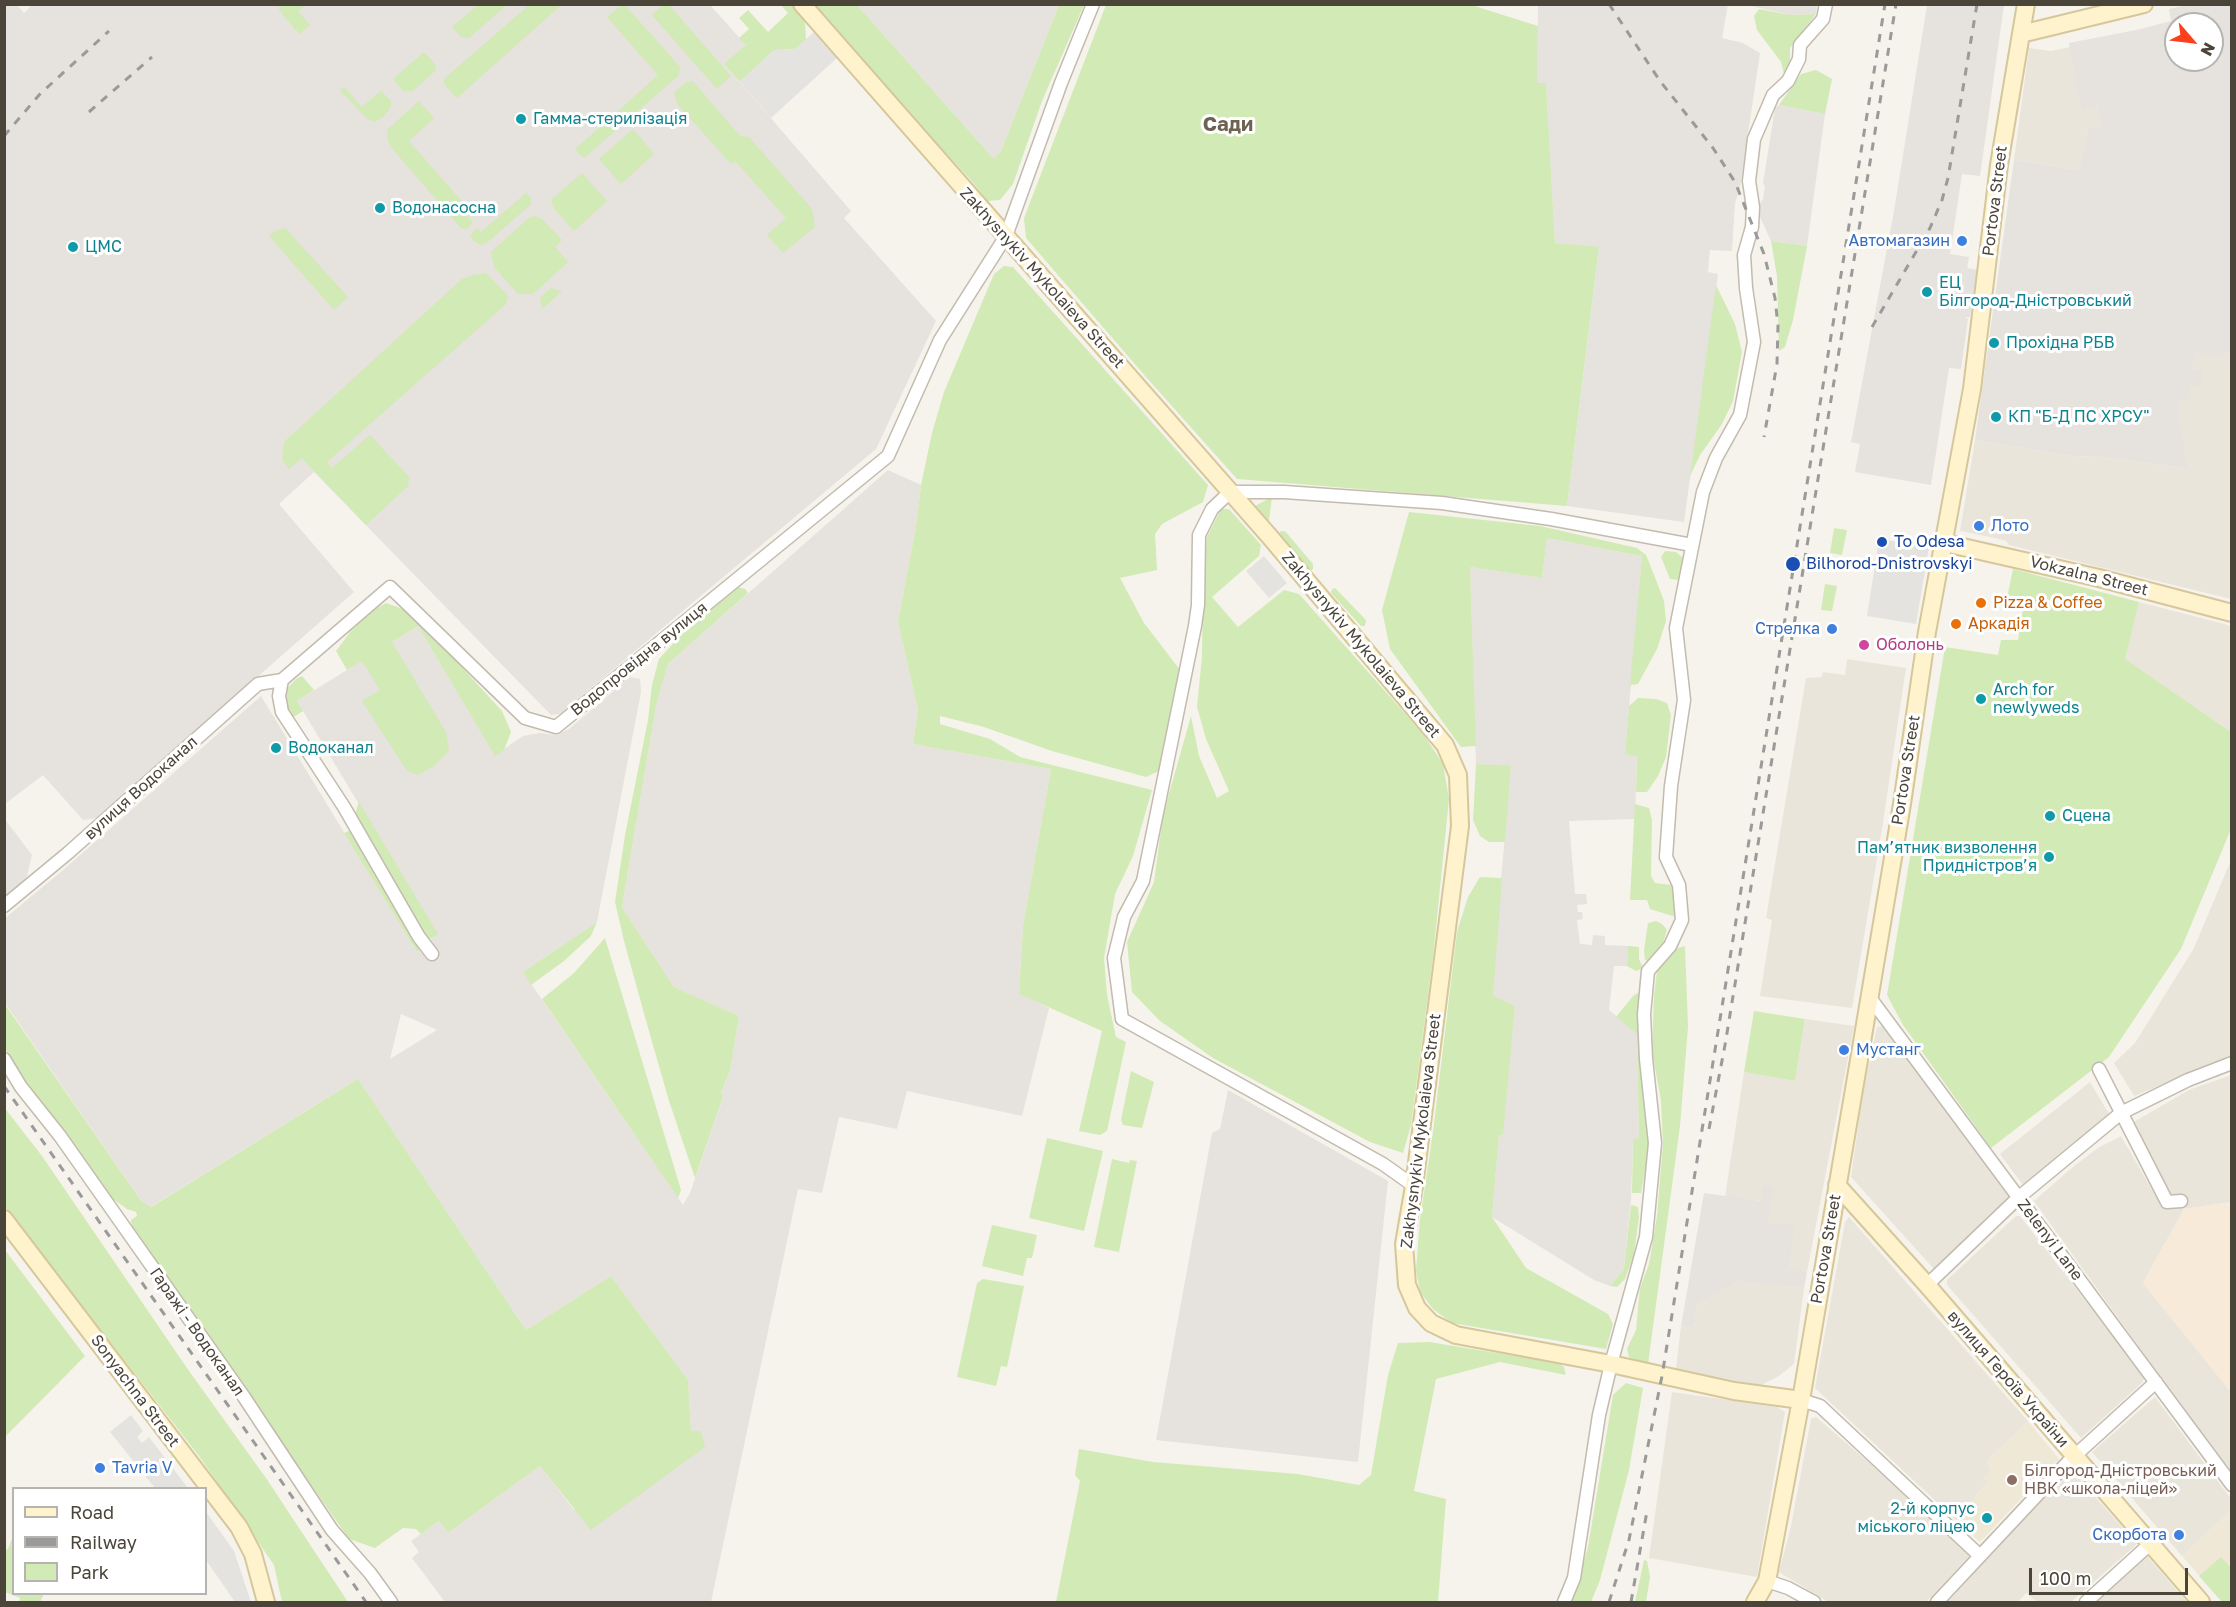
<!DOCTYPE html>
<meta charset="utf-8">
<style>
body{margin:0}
#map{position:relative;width:2236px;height:1607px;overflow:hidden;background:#f6f3ec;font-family:"Golos Text",sans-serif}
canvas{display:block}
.frame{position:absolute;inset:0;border:6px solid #4b4439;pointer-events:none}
.legend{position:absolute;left:12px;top:1487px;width:195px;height:108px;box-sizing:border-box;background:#fff;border:2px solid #b7b4b0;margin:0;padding:8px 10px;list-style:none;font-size:18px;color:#4b4439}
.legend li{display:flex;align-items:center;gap:12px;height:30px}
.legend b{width:30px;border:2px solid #b7b4b0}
.north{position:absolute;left:2164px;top:12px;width:60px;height:60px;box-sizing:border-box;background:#fff;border:2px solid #b7b4b0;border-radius:50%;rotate:118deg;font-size:16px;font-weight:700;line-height:24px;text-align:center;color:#4b4439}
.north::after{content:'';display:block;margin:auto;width:21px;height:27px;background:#fc3f1d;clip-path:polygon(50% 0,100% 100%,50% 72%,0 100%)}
.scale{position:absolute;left:2029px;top:1568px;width:159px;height:27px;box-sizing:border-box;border:3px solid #4b4439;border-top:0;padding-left:8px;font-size:18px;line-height:21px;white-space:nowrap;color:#4b4439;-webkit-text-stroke:4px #fff;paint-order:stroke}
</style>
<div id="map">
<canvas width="2236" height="1607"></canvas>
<div class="frame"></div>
<ul class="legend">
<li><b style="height:8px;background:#fff3cd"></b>Road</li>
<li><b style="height:8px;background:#9a9a9a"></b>Railway</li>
<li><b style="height:16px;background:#d2eab5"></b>Park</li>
</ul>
<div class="north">N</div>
<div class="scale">100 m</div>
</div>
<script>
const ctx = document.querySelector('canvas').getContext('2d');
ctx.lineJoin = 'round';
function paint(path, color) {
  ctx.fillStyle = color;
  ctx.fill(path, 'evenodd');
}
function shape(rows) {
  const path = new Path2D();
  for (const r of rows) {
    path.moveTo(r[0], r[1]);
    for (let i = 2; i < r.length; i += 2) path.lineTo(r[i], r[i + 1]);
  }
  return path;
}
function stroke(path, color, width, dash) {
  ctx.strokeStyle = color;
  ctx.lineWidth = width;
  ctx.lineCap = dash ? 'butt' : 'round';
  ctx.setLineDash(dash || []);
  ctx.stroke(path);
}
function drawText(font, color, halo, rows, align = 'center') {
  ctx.font = font + ' "Golos Text",sans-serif';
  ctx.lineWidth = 6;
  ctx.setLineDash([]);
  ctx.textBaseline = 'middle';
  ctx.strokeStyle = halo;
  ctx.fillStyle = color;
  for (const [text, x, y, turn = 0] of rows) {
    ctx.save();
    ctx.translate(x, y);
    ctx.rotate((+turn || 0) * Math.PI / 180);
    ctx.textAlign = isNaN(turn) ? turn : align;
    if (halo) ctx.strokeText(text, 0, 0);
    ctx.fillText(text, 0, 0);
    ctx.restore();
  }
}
paint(shape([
 [2070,47,2081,109,2100,106,2101,127,2089,126,2079,170,2014,160,2029,48,2051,51],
 [2195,352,2231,353,2231,599,2009,545,2006,541,1990,537,1960,531,1975,440,2070,456,2101,457,2186,468,2179,415,2180,398,2190,385,2200,387,2192,370],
 [2139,602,2228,625,2232,628,2231,732,2124,659],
 [1847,659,1906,668,1882,829,1852,1008,1760,996,1772,920,1766,918,1806,678,1822,677,1823,672,1845,675],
 [2231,860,2231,1056,2134,1096,2114,1063,2135,1043,2194,948],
 [1805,1019,1854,1026,1807,1272,1788,1269,1795,1227,1768,1222,1762,1201,1725,1197,1744,1072,1795,1081],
 [1886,1026,2009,1198,1934,1269,1851,1177,1863,1092,1877,1027],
 [2231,1075,2231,1202,2184,1209,2143,1283,2231,1392,2231,1475,2034,1201,2074,1166,2098,1148,2121,1136,2162,1207,2187,1205,2186,1195,2172,1196,2132,1123,2189,1090],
 [2090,1082,2109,1114,2023,1185,2000,1154],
 [2016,1216,2020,1216,2144,1377,2143,1382,2081,1438,1947,1285,1947,1280],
 [1849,1217,2028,1421,1986,1462,1992,1469,1987,1483,1956,1520,1815,1388,1845,1222],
 [1738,1279,1804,1288,1794,1364,1779,1376,1761,1385,1685,1374,1676,1369,1681,1326,1693,1328,1697,1303,1709,1298],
 [1672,1392,1777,1407,1785,1412,1757,1577,1649,1558],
 [2155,1397,2231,1499,2231,1511,2182,1556,2092,1452],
 [1816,1417,1895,1485,1970,1555,1926,1602,1828,1602,1779,1572,1791,1526,1811,1419],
 [2072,1471,2137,1544,2071,1602,2037,1602,2026,1593,2018,1602,1948,1602,2012,1531],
 [2146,1555,2187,1602,2093,1602]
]), '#eae5da');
paint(shape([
 [2231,1202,2232,1202,2231,1392,2143,1283,2184,1209]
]), '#f7ead8');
paint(shape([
 [33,4,710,5,746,45,725,65,851,211,844,218,936,321,876,449,560,714,551,715,314,472,279,504,354,592,97,818,83,820,43,775,5,804,5,5,17,5,24,13],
 [1728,4,1722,38,1743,43,1760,53,1740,188,1735,203,1732,251,1710,250,1709,259,1708,272,1718,274,1684,522,1567,506,1599,248,1555,243,1546,84,1537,83,1538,5],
 [2192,4,2231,5,2232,353,2195,353,2192,370,2202,372,2200,387,2190,386,2188,400,2180,399,2179,415,2187,468,2101,457,2070,456,1975,440,2014,160,2079,170,2089,126,2101,127,2099,106,2081,110,2069,43,2141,29,2171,21,2169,9],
 [2176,24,2212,24,2212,60,2176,60],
 [857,5,1059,5,1001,151,994,159],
 [1747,5,1817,5,1816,14,1791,15],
 [1927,5,2004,5,1980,176,1962,174,1950,254,1969,257,1960,312,1968,319,1961,369,1949,368,1931,485,1855,472,1860,444,1851,442,1894,211],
 [1779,105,1825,114,1807,246,1771,241,1760,217,1760,203,1763,199,1765,187,1763,183,1775,108],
 [888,470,921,485,916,526,898,622,918,710,913,744,1051,769,1023,926,1019,993,1049,1008,1022,1116,907,1091,897,1129,839,1117,822,1193,798,1189,711,1602,445,1602,412,1558,419,1552,411,1541,439,1521,448,1533,540,1466,574,1510,691,1431,688,1380,611,1276,526,1330,358,1079,147,1209,5,1003,4,919,62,871,261,696,417,952,437,934,297,701,418,626,495,755,523,736,540,733,556,735,569,729,630,677,640,679,641,692,597,922,523,972,683,1205,690,1193,723,1098,721,1094,730,1071,739,1016,674,987,622,907,656,706,668,664],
 [401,1014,437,1030,390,1059],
 [1547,538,1642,556,1625,754,1637,755,1635,819,1569,821,1575,894,1586,894,1587,904,1577,905,1578,912,1582,912,1583,919,1577,920,1580,944,1592,945,1593,935,1605,936,1605,945,1628,946,1627,966,1614,966,1609,1010,1637,1034,1639,1139,1633,1139,1631,1199,1624,1269,1610,1286,1594,1280,1492,1217,1499,1134,1502,1134,1515,1006,1493,997,1494,959,1511,767,1476,764,1470,567,1542,578],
 [4,818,32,855,26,880,5,898],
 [1228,1090,1388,1181,1358,1462,1156,1440,1212,1133,1220,1129],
 [1764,1185,1773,1187,1768,1222,1795,1226,1789,1268,1807,1272,1804,1288,1738,1280,1709,1298,1697,1303,1693,1328,1681,1326,1704,1193,1761,1201]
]), '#e6e2dd');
paint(shape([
 [2028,1421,2059,1459,1980,1542,1956,1520,1987,1483,1983,1478,1992,1469,1986,1462],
 [2231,1511,2231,1602,2222,1602,2182,1556]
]), '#efe8d6');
paint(shape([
 [1468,4,1538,26,1537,83,1546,83,1555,243,1599,247,1567,506,1237,479,1146,377,1026,238,1024,218,1106,5],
 [279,5,305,5,298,11,310,25,299,34,279,10],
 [478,5,507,5,469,38,462,38,452,27],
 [529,5,558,5,560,6,457,98,444,84,444,79],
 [622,5,625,5,680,67,679,75,624,123,615,114,658,75,607,17],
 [663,5,669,5,731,76,717,89,652,15],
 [781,5,793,5,800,12,805,23,806,40,795,49,774,50,740,82,724,64,746,45,739,38,749,29,739,18,748,10,768,32,788,13],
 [812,5,857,5,994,159,1001,151,1059,5,1084,5,1042,101,1013,184,1000,200,988,201,970,179,849,49],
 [1759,9,1791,15,1816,14,1790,48,1790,62,1784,74,1781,62,1757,30,1754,16],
 [424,52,436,65,435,71,413,91,403,91,393,79],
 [1816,70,1832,79,1825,114,1779,105,1801,74],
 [693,81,740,136,749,137,812,209,815,227,783,253,767,235,786,218,735,161,731,164,678,105,674,93,686,82],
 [344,87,362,107,381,91,391,101,391,107,383,117,374,122,366,118,340,90],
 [419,101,434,118,409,141,472,213,468,217,473,223,466,229,461,228,390,146,387,137,388,129],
 [608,120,615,127,615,131,585,157,581,156,575,149],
 [633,129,654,154,621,184,599,159],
 [582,173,607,201,574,231,557,212,552,205,552,199],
 [526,193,531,198,531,204,489,241,481,245,474,241,470,235,477,228,481,232],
 [534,216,541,218,562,240,555,247,568,262,533,294,518,294,494,267,491,252,530,217],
 [285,228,348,297,334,310,269,236,277,230],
 [1771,241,1807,246,1793,320,1785,347,1779,351,1777,276],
 [1004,266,1013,267,1208,485,1203,502,1162,524,1155,534,1157,570,1120,578,1144,623,1187,679,1159,771,1146,777,1052,751,984,727,940,716,940,724,990,739,1020,757,1152,790,1133,856,1115,894,1104,958,1107,995,1116,1037,1126,1042,1107,1131,1100,1135,1079,1131,1102,1031,1019,994,1023,926,1051,769,913,744,918,710,898,622,916,526,921,485,932,433,944,392,994,274],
 [486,273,508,296,506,304,327,462,332,468,370,435,409,477,408,486,366,525,302,458,289,469,282,460,284,442,462,279,473,275],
 [1716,285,1735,324,1742,352,1733,401,1722,424,1700,455,1690,476],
 [551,288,562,291,542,309,540,298],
 [1272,497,1269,521,1255,506],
 [1221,509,1229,509,1261,545,1259,556,1212,597,1238,627,1284,590,1299,594,1424,735,1443,764,1449,799,1433,957,1411,1125,1403,1153,1370,1142,1213,1058,1160,1021,1132,992,1127,942,1154,882,1163,815,1191,716,1199,756,1217,798,1229,791,1206,739,1197,707,1202,657,1203,583,1207,537],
 [1409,512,1540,526,1637,548,1646,555,1658,585,1664,601,1666,621,1657,649,1638,684,1630,685,1642,556,1547,538,1542,578,1470,567,1476,746,1461,747,1390,649,1382,610],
 [1834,528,1847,530,1842,555,1830,553],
 [1281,531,1285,531,1313,564,1313,569,1310,571,1278,538,1278,534],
 [1665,551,1676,552,1684,559,1683,571,1679,580,1670,579,1666,569,1661,557],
 [2013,569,2139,602,2125,659,2231,732,2231,829,2181,949,2109,1057,1991,1148,1903,1025,1887,995,1945,647,1998,655,2001,640,2018,640,2023,610,2007,598],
 [1825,584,1837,586,1832,611,1821,610],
 [738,587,745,589,748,593,668,664,656,706,622,907,674,987,739,1016,730,1071,721,1093,723,1097,695,1178,669,1101,645,1017,624,941,615,902,625,835,648,720,652,685,659,659,680,636],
 [1335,588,1366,620,1365,626,1361,626,1331,593,1332,589],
 [386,603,403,609,424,626,502,711,511,732,504,750,495,756,418,626,392,642,446,732,449,751,434,766,418,775,407,771,362,701,380,690,362,661,347,670,336,651,351,631,375,609],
 [302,676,314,690,297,701,303,711,292,718,284,704,286,690,296,679],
 [1638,698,1656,699,1667,703,1671,715,1666,757,1658,776,1647,792,1636,792,1637,756,1625,754,1629,706],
 [1476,764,1511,766,1505,842,1489,842,1480,836,1473,820],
 [359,802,438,934,429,940,425,938,355,814],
 [1635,804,1649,808,1652,820,1651,876,1655,883,1671,885,1675,893,1677,910,1676,917,1650,909,1647,900,1630,900],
 [351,830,419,942,420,949,417,952,344,833],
 [1480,877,1502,878,1493,996,1515,1006,1503,1134,1499,1135,1492,1217,1526,1268,1608,1314,1613,1324,1606,1349,1452,1323,1433,1309,1420,1292,1416,1270,1420,1219,1433,1132,1457,932,1468,897],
 [1656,921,1662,924,1667,930,1663,943,1648,961,1645,960,1644,950,1648,923],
 [597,922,591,936,564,961,531,985,523,972],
 [605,938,681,1190,678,1198,542,999,574,973],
 [1628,946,1639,947,1639,959,1643,968,1636,971,1627,966],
 [1685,946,1688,1027,1680,1126,1648,1364,1641,1364,1629,1357,1627,1349,1636,1330,1640,1288,1649,1264,1657,1216,1663,1144,1661,1100,1652,1052,1654,996,1657,971,1675,949],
 [1638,993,1640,999,1650,1143,1641,1193,1632,1193,1633,1139,1639,1138,1637,1034,1616,1017,1634,995],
 [4,1003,142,1202,151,1207,358,1079,526,1330,611,1276,688,1380,691,1431,701,1431,705,1447,591,1530,540,1466,448,1533,439,1521,421,1534,416,1529,403,1528,375,1548,349,1539,132,1229,131,1220,137,1216,136,1212,127,1209,113,1199,14,1065,5,1048],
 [1754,1011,1805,1019,1795,1081,1744,1072],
 [1131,1071,1154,1082,1142,1128,1123,1125,1121,1120],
 [4,1107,42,1156,189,1371,266,1478,348,1602,282,1602,274,1565,199,1456,5,1207],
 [1047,1138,1103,1151,1084,1231,1029,1218],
 [1112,1159,1129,1163,1130,1160,1137,1161,1119,1252,1094,1247],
 [1631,1205,1638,1207,1639,1217,1634,1254,1625,1279,1617,1287,1610,1286,1624,1269],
 [992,1225,1037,1235,1032,1258,1027,1258,1023,1276,982,1266],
 [5,1250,85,1356,5,1437],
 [983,1279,1024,1286,1007,1367,1001,1366,996,1386,957,1377,977,1283],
 [1429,1342,1558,1363,1564,1367,1566,1375,1500,1362,1436,1379,1414,1491,1446,1499,1438,1602,1056,1602,1080,1481,1075,1475,1079,1449,1153,1462,1298,1474,1359,1485,1371,1475,1388,1375,1398,1343],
 [1626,1383,1643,1388,1629,1470,1600,1580,1591,1602,1572,1602,1588,1547,1613,1395],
 [13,1536,14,1594,44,1594,40,1602,19,1602,20,1598,5,1592,5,1550,8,1549],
 [2221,1557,2231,1568,2231,1602,2222,1602,2199,1576],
 [1644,1560,1647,1561,1650,1577,1646,1602,1635,1602]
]), '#d2eab5');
paint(shape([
 [814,32,837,58,771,118,740,82,774,50,795,49],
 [1967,268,1978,270,1970,317,1965,317,1960,312],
 [1879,539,1929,547,1916,624,1867,616],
 [1264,556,1287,583,1269,598,1246,571],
 [131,1415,143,1431,137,1437,142,1443,149,1437,188,1488,155,1488,110,1432],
 [206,1512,234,1551,251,1602,235,1602,206,1560]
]), '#e5e3e0');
const street = shape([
 [4,906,68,853,258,684,282,680],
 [432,954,419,937,344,807,282,712,279,696,282,680,390,587,525,718,556,727,888,456,940,340,1006,236,1061,83,1093,4],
 [1868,995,2232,1485],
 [4,1059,21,1087,60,1136,244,1397,332,1530,370,1573,391,1602],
 [2099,1069,2167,1202,2181,1201],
 [1414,1186,1383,1164,1122,1019,1114,958,1124,917,1143,881,1195,626,1198,605,1199,535,1212,509,1230,492,1284,492,1442,503,1551,519,1692,545],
 [1927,1285,2018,1198,2121,1113,2188,1080,2232,1063],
 [1801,1400,1820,1406,1979,1555],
 [1767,1581,1788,1588,1814,1602],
 [1564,1602,1574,1578,1599,1415,1611,1364,1646,1237,1655,1143,1646,1059,1644,1014,1648,971,1670,946,1682,920,1679,885,1666,857,1671,786,1684,700,1676,628,1703,492,1716,458,1740,415,1754,342,1746,288,1744,255,1752,227,1753,207,1749,181,1754,139,1773,95,1788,81,1799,59,1800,45,1823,19,1826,4],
 [1937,1602,2069,1461,2156,1382],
 [2086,1602,2150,1544]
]);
const secondary = shape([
 [802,4,1270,537,1445,745,1458,775,1460,826,1414,1186,1404,1244,1407,1285,1417,1308,1431,1323,1456,1335,1611,1364,1734,1391,1801,1400],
 [2021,34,2144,4],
 [1945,543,2099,578,2232,613],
 [1837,1185,1927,1285,2201,1602],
 [4,1219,239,1527,253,1554,266,1602],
 [1755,1602,1767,1581,1801,1400,1859,1060,1902,804,1927,632,1972,389,1999,165,2026,4]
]);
stroke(street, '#c2bbae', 15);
stroke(secondary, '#d6c79b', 20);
stroke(street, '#fff', 12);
stroke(secondary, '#fff3cd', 16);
stroke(shape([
 [1609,4,1660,81,1713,148,1735,182,1764,254,1775,298,1778,326,1777,364,1764,437],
 [89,112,152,57],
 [4,136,40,94,109,31],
 [1872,327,1930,228,1942,200,1948,178,1977,4],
 [4,1086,366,1602],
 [1709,1129,1725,1045,1896,4],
 [1609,1602,1629,1540,1662,1376,1885,4],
 [1631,1602,1647,1511]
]), '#9a9a9a', 3, [8, 8]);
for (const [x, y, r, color] of [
 [521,119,6,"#0f9aa8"],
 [380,208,6,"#0f9aa8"],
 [1962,241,6,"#3f7fe0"],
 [73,247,6,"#0f9aa8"],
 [1927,292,6,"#0f9aa8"],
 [1994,343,6,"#0f9aa8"],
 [1996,417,6,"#0f9aa8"],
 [1979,526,6,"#3f7fe0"],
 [1882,542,6,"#1a4fb4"],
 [1793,564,8,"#1a4fb4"],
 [1981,603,6,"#e8710a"],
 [1956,624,6,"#e8710a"],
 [1832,629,6,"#3f7fe0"],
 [1864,645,6,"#d1479c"],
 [1981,699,6,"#0f9aa8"],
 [276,748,6,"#0f9aa8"],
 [2050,816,6,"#0f9aa8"],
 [2049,857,6,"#0f9aa8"],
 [1844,1050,6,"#3f7fe0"],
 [100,1468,6,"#3f7fe0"],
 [2012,1480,6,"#8d6e63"],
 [1987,1518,6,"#0f9aa8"],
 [2179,1535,6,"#3f7fe0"]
]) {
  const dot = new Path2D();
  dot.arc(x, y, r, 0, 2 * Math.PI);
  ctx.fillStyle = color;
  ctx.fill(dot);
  stroke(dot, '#fff', 2);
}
drawText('16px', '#0d838f', '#fff', [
 ["Гамма-стерилізація",533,119],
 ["Водонасосна",392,208],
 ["ЦМС",85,247],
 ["ЕЦ",1939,283],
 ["Білгород-Дністровський",1939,301],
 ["Прохідна РБВ",2006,343],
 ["КП \"Б-Д ПС ХРСУ\"",2008,417],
 ["Arch for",1993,690],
 ["newlyweds",1993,708],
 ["Водоканал",288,748],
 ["Сцена",2062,816],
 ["Пам’ятник визволення",2037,848,"right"],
 ["Придністров’я",2037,866,"right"],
 ["2-й корпус",1975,1509,"right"],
 ["міського ліцею",1975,1527,"right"]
], 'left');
drawText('16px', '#4b4439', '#fff', [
 ["Portova Street",1995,201,-83],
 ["Zakhysnykiv Mykolaieva Street",1042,278,48],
 ["Vokzalna Street",2089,576,14],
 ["Zakhysnykiv Mykolaieva Street",1361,645,50],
 ["Водопровідна вулиця",639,659,-39],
 ["Portova Street",1906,770,-81],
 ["вулиця Водоканал",141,788,-42],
 ["Zakhysnykiv Mykolaieva Street",1421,1131,-83],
 ["Zelenyi Lane",2050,1240,53],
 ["Portova Street",1826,1249,-80],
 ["Гаражі - Водоканал",197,1332,55],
 ["вулиця Героїв України",2008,1379,49],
 ["Sonyachna Street",135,1391,53]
]);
drawText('16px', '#366cbe', '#fff', [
 ["Автомагазин",1950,241],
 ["Лото",1991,526,"left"],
 ["Стрелка",1820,629],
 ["Мустанг",1856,1050,"left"],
 ["Tavria V",112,1468,"left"],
 ["Скорбота",2167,1535]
], 'right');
drawText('16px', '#164399', '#fff', [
 ["To Odesa",1894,542],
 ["Bilhorod-Dnistrovskyi",1806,564]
], 'left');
drawText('16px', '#c56008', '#fff', [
 ["Pizza & Coffee",1993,603],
 ["Аркадія",1968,624]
], 'left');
drawText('16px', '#b23c85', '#fff', [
 ["Оболонь",1876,645]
], 'left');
drawText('16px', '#785e54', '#fff', [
 ["Білгород-Дністровський",2024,1471],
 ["НВК «школа-ліцей»",2024,1489]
], 'left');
drawText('bold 20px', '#6e6250', '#fff', [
 ["Сади",1228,125]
]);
</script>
